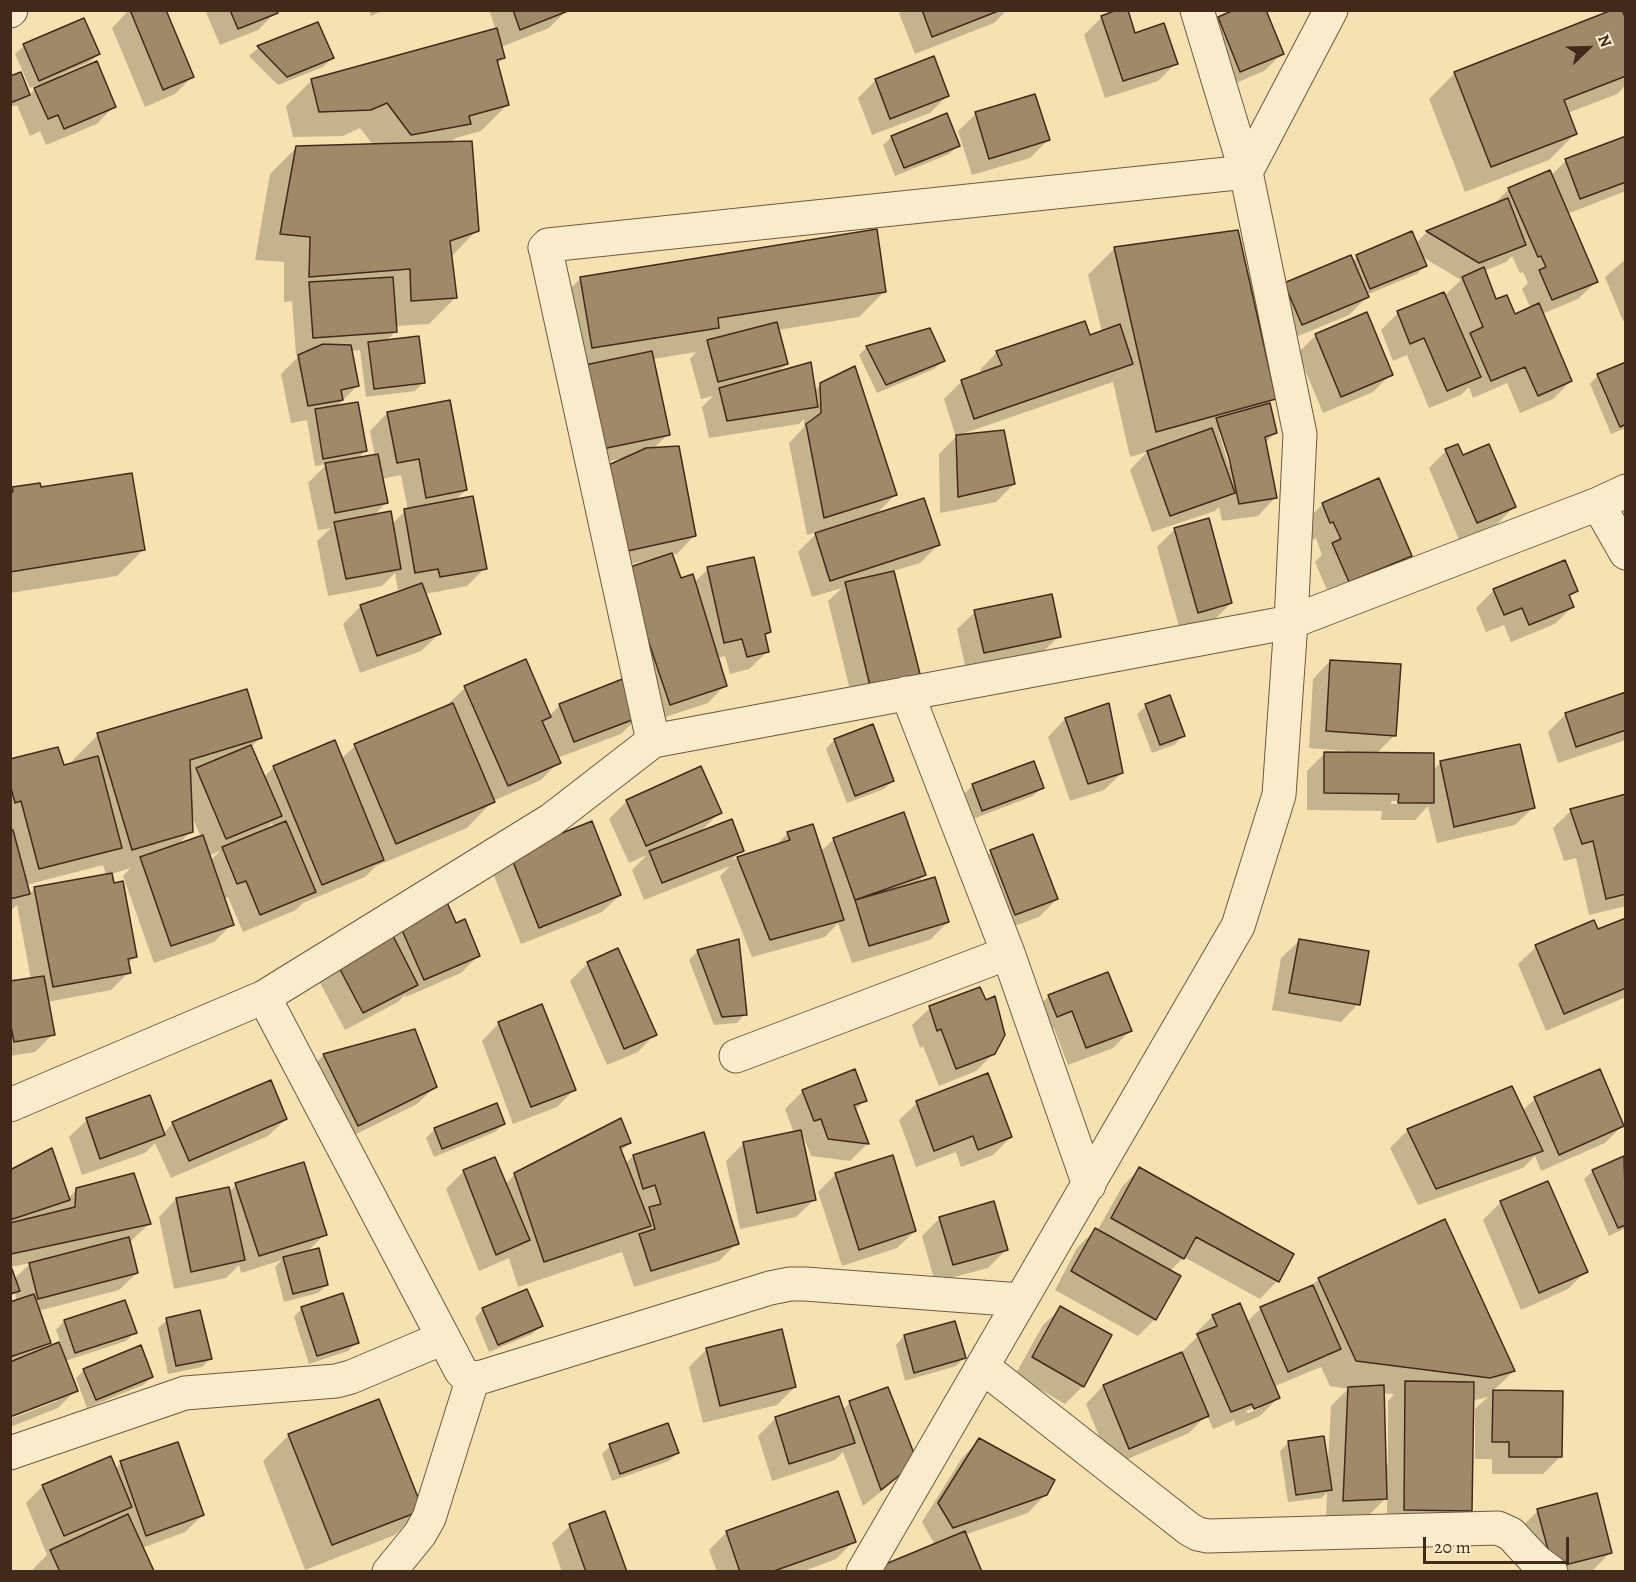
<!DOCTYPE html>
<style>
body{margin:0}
#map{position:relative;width:1636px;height:1582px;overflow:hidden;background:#f6e1b1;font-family:Alegreya,serif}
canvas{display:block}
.frame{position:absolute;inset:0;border:12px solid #422a1b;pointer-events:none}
.north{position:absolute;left:1558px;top:18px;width:60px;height:60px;-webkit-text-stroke:4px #f9eccc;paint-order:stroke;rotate:67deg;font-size:16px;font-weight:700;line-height:24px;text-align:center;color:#422a1b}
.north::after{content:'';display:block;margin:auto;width:21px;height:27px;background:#422a1b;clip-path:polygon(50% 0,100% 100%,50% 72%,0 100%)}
.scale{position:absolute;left:1423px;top:1537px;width:146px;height:27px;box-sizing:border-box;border:3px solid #422a1b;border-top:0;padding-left:8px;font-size:18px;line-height:21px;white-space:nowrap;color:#422a1b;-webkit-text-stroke:4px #f9eccc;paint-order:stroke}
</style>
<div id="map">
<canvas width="1636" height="1582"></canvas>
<div class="frame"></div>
<div class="north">N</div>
<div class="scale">20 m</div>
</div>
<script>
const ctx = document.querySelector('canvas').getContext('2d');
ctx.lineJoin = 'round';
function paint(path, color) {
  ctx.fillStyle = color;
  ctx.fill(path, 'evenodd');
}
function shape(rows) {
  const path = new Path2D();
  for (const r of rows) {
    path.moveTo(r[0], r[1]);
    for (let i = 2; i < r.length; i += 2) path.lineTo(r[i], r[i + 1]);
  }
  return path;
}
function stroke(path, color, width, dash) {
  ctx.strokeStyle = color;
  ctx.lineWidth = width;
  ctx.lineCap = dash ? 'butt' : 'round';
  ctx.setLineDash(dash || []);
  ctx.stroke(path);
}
paint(shape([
 [129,10,165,10,193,76,175,94,145,107,112,28],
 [205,10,275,10,276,12,258,30,220,45],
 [369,10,384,10,371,16],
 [489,10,567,10,549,28,501,47,504,58,496,65,507,105,481,131,456,138,450,143,477,230,451,257,455,298,429,324,395,326,396,331,386,341,424,382,415,391,366,397,360,350,351,351,357,386,336,407,366,450,356,460,375,456,370,431,387,413,466,490,454,501,485,568,467,586,425,594,439,634,421,651,360,673,343,624,361,606,407,590,407,588,398,590,395,573,382,586,328,596,317,541,331,528,318,530,308,483,327,464,315,466,307,420,291,423,281,374,301,354,296,355,292,301,284,302,284,262,255,260,270,174,296,148,374,146,360,128,343,136,293,137,286,106,312,80,496,30],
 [401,475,408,510,405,511,392,524,373,516,386,503,382,479],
 [902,10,1007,10,994,23,915,54,899,13],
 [1102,17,1134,35,1176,63,1158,81,1105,98,1084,35],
 [1219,18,1282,54,1264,71,1222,89,1201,36],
 [1626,23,1626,85,1617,94,1568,113,1575,134,1549,160,1465,192,1429,99,1455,73],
 [317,24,332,58,323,67,278,85,249,56,258,48],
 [24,46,98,54,90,62,60,75,61,78,114,106,97,124,46,145,40,131,30,136,17,105,10,107,10,77,20,74,28,96,40,84,30,88,15,54],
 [876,80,948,95,930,113,872,135,858,98],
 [976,114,1048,140,1030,158,972,175,958,131],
 [892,137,958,146,949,154,895,176,883,145],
 [1626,137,1626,191,1567,214,1596,282,1578,299,1542,314,1571,381,1553,399,1520,413,1507,383,1473,398,1469,387,1461,395,1429,408,1407,355,1393,361,1381,330,1398,313,1444,296,1461,280,1421,256,1425,265,1417,274,1366,295,1367,297,1349,315,1284,342,1285,285,1352,262,1357,257,1416,243,1427,232,1491,207,1509,189,1551,175,1566,161],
 [1512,256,1520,273,1523,272,1528,283,1522,289,1531,309,1514,316,1496,301,1484,271,1506,262],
 [1237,232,1274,398,1269,404,1276,432,1265,443,1275,498,1258,516,1222,521,1219,507,1215,511,1152,532,1130,470,1147,452,1130,457,1113,382,959,435,1014,484,996,502,940,513,939,454,956,437,944,399,962,381,981,374,980,370,997,352,1089,337,1102,332,1088,275,1114,249],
 [1219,432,1222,432,1232,465,1229,466],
 [1626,259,1626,320,1623,321,1605,277],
 [581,278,885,291,859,317,777,330,786,364,776,374,814,391,821,384,896,494,874,516,938,545,920,563,893,571,919,677,854,706,828,601,842,588,812,597,798,552,819,531,807,535,789,443,804,427,804,419,799,424,709,438,702,407,713,396,701,399,690,359,696,352,653,359,668,434,653,449,694,536,677,554,671,555,680,580,694,583,708,569,769,632,764,637,767,652,749,669,730,674,725,656,717,658,725,685,708,703,653,721,607,588,654,561,654,559,606,569,625,458,585,466,555,304],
 [1316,335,1391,374,1373,392,1323,413,1298,353],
 [867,347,943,361,934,369,877,393,859,355],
 [1625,364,1626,428,1611,434,1590,384,1598,375],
 [1446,451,1514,507,1496,525,1459,540,1429,468],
 [13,489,40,489,143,550,117,576,10,593,10,491],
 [1323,504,1410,555,1392,573,1331,599,1315,562,1322,555,1316,538,1312,540,1305,522],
 [1175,529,1231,603,1213,621,1180,630,1157,547],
 [1494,590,1576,591,1569,598,1573,606,1555,624,1511,642,1504,625,1486,632,1476,608],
 [975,612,1059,636,1041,654,966,670,957,629],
 [525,661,549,716,560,705,639,716,621,734,557,758,559,762,541,780,493,801,467,828,376,866,365,877,303,903,296,910,243,932,228,897,223,899,232,924,214,942,154,963,123,876,131,868,111,874,135,956,128,964,129,972,111,990,47,1002,53,1034,35,1052,10,1056,10,983,31,979,17,905,10,911,10,760,63,767,73,764,72,761,98,735,260,738,251,747,264,777,274,767,341,759,355,746,448,707,447,705,465,688],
 [191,814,201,837,177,846,191,831],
 [272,823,274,828,264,832,269,826],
 [219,851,220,851,210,861,208,856],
 [103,865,106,875,35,888,28,895,26,885],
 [1330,661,1395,735,1376,754,1433,770,1440,763,1519,745,1533,808,1515,825,1437,843,1428,806,1415,820,1381,820,1382,811,1307,810,1307,771,1325,753,1346,753,1346,751,1309,748,1313,679],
 [1391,801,1417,801,1417,804,1391,804],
 [1626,694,1626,740,1558,763,1548,732,1565,715],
 [1169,697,1183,736,1174,745,1152,753,1137,714,1146,706],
 [1065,719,1122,773,1104,790,1070,801,1048,737],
 [834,740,893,781,884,789,847,803,826,749],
 [973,785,1042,788,1033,796,973,819,964,794],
 [1626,796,1626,906,1589,915,1576,858,1564,861,1553,828,1571,811],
 [627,801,720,812,699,833,742,850,732,860,775,846,788,833,820,852,834,839,925,875,915,885,948,922,930,940,852,963,838,923,825,937,752,957,720,876,730,866,644,900,632,870,647,855,629,863,609,819],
 [991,852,1057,899,1039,917,998,932,974,869],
 [511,855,620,895,602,912,521,944,493,873],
 [1626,919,1626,997,1546,1031,1518,964,1536,947,1598,931],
 [456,925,478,956,461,973,406,997,405,995,398,1002,345,1030,317,977,390,931],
 [738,941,745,1014,737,1023,714,1025,689,960,697,952],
 [1299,941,1358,1004,1341,1022,1272,1010,1281,958],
 [588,963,655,1034,638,1052,607,1065,570,981],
 [1049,996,1130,1031,1113,1048,1068,1065,1054,1028,1039,1033,1031,1014],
 [930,1008,994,1053,976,1071,939,1086,923,1046,920,1048,912,1025],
 [499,1023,575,1089,557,1107,513,1124,482,1041],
 [324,1055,435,1087,417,1104,340,1142,306,1073],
 [854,1071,865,1100,855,1111,867,1144,850,1161,811,1156,802,1133,800,1133,814,1200,796,1217,740,1229,726,1161,744,1143,794,1133,785,1109,802,1092],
 [987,1075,1011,1137,993,1155,961,1167,956,1152,916,1167,899,1120,917,1103],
 [270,1082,286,1119,268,1136,171,1178,155,1143,145,1153,82,1175,69,1137,87,1120,163,1134,172,1124],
 [1535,1099,1622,1126,1605,1143,1541,1171,1535,1156,1523,1168,1418,1205,1390,1148,1408,1130,1522,1111],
 [503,1124,495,1132,434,1157,426,1138,435,1129],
 [630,1143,620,1152,625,1164,633,1156,737,1243,719,1261,634,1287,622,1252,518,1287,509,1258,479,1271,446,1189,463,1172,494,1159,505,1185,515,1174],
 [1624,1158,1626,1162,1626,1228,1609,1236,1584,1179,1593,1171],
 [1139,1169,1277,1281,1260,1299,1184,1257,1170,1271,1155,1319,1138,1336,1055,1290,1077,1248,1095,1230,1097,1231,1122,1187],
 [10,1171,68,1198,77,1189,149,1224,131,1241,129,1242,137,1273,119,1290,38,1311,49,1342,39,1352,61,1344,56,1330,64,1321,135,1332,126,1341,65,1361,76,1390,58,1408,10,1427,10,1419,57,1401,57,1397,10,1415,10,1304,17,1302,15,1293,10,1297,10,1269,14,1279,31,1263,10,1267],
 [836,1174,915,1231,897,1248,842,1266,818,1192],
 [236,1185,325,1234,307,1252,327,1285,318,1293,284,1302,275,1267,282,1260,241,1273,239,1265,226,1278,174,1289,159,1217,176,1199,229,1192],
 [1501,1202,1586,1271,1568,1289,1521,1310,1483,1220],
 [940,1218,1006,1250,988,1268,935,1282,922,1236],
 [1319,1279,1514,1371,1493,1391,1562,1393,1561,1456,1543,1474,1492,1474,1492,1459,1475,1459,1475,1409,1488,1397,1472,1401,1471,1510,1453,1528,1387,1527,1387,1497,1368,1516,1326,1518,1327,1492,1322,1498,1288,1502,1280,1451,1289,1442,1328,1463,1331,1406,1348,1389,1330,1386,1321,1367,1273,1387,1278,1398,1260,1416,1236,1426,1234,1420,1213,1429,1207,1415,1189,1433,1111,1466,1086,1404,1103,1386,1181,1354,1181,1353,1197,1337,1195,1334,1213,1316,1246,1323,1261,1308,1310,1287],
 [1383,1393,1394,1394,1388,1401,1388,1464,1385,1464],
 [1259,1405,1259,1409,1248,1413,1246,1411],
 [302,1308,357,1342,348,1351,309,1364,294,1317],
 [1061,1308,1083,1386,1065,1404,1015,1375,1043,1325],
 [483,1309,541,1326,532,1334,489,1352,475,1318],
 [167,1320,211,1358,202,1367,168,1374,158,1328],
 [904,1336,964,1358,956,1366,905,1381,896,1345],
 [707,1349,795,1387,777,1405,703,1423,689,1367],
 [84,1370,152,1377,143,1385,87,1408,76,1378],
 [887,1389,915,1461,897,1479,863,1506,843,1452,835,1460,772,1481,758,1436,776,1418,842,1410,850,1403],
 [289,1435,421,1509,395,1535,305,1570,263,1461],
 [979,1440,1046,1494,1028,1513,935,1545,922,1522,962,1458],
 [610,1446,678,1452,669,1461,612,1481,602,1454],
 [121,1463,203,1515,185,1532,142,1548,152,1572,34,1572,33,1569,47,1555,26,1503,43,1486,115,1469],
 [1538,1511,1611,1552,1593,1570,1587,1572,1532,1572,1520,1528],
 [570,1526,626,1572,562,1572,552,1543],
 [727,1532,854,1541,836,1559,801,1572,717,1572,709,1550]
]), '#0003');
const building = shape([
 [130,10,166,10,194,77,163,90,130,10],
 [230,10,277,10,278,13,238,29,230,10],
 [513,10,568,10,568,11,520,30,513,10],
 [922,10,1001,10,932,37,922,10],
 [1117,10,1128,10,1135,33,1164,23,1178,64,1123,81,1101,16,1117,10],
 [1234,10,1266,10,1284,54,1240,72,1218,17,1234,10],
 [1612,10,1622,10,1626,19,1626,76,1564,100,1577,134,1491,167,1454,72,1612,10],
 [84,18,100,54,39,81,23,44,84,18],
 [318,22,334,58,287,77,257,46,318,22],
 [497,28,505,58,497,60,509,105,469,116,471,124,411,135,387,103,371,110,319,112,311,79,497,28],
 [934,56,949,96,890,119,875,79,934,56],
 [97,61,116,107,64,129,58,115,48,119,34,88,97,61],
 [21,72,30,95,10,103,10,76,21,72],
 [1035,94,1050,140,989,159,975,112,1035,94],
 [947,113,960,146,904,168,891,136,947,113],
 [1626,136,1626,182,1580,199,1565,159,1626,136],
 [472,141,479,231,450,241,457,298,411,301,410,269,309,277,310,237,280,234,296,146,472,141],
 [1550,170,1598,282,1552,300,1539,270,1546,267,1541,256,1538,257,1508,188,1550,170],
 [1508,198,1526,245,1479,263,1426,231,1508,198],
 [877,229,886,292,718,318,719,328,592,348,580,277,877,229],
 [1238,230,1276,399,1156,432,1114,247,1238,230],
 [1412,231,1427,266,1370,289,1356,255,1412,231],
 [1351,255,1369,297,1302,325,1284,283,1351,255],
 [1484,267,1496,299,1507,295,1515,314,1539,303,1572,381,1538,396,1525,367,1491,381,1470,333,1483,327,1462,277,1484,267],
 [393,277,397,332,313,338,309,282,393,277],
 [1444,292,1481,377,1447,391,1424,338,1410,344,1397,311,1444,292],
 [1367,312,1393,375,1341,397,1315,334,1367,312],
 [1085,321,1090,335,1120,324,1133,364,974,419,961,380,1002,365,996,351,1085,321],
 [777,322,788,364,718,382,707,340,777,322],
 [930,328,945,361,886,385,866,346,930,328],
 [419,336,425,383,374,389,368,342,419,336],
 [323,344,351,345,359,386,341,390,343,400,308,406,298,355,323,344],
 [652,351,670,435,602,449,585,365,652,351],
 [811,362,818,407,727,421,719,388,811,362],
 [1626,362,1626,424,1620,427,1597,374,1626,362],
 [855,366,897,495,824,518,806,424,821,413,820,383,855,366],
 [450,400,467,490,426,498,419,459,397,463,387,412,450,400],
 [358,402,367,451,323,459,315,409,358,402],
 [1270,403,1277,433,1265,437,1277,498,1239,504,1229,458,1216,418,1270,403],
 [1212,428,1235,493,1170,516,1147,451,1212,428],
 [1004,430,1015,484,958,497,956,435,1004,430],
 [1458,444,1463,455,1489,444,1516,507,1477,523,1445,449,1458,444],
 [679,446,696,536,623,552,604,467,646,448,679,446],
 [378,454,388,503,335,513,325,463,378,454],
 [132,473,145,550,10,572,10,492,13,492,12,487,40,483,41,487,132,473],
 [1379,478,1412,556,1349,582,1332,543,1341,539,1333,522,1330,523,1322,503,1379,478],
 [473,496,487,569,440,577,438,569,415,573,404,509,473,496],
 [924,498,940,545,830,581,815,533,924,498],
 [391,511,401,569,346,579,334,522,391,511],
 [1209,518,1232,603,1198,613,1174,528,1209,518],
 [672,553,681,578,693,574,727,686,670,705,624,569,672,553],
 [754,557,771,632,765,634,769,652,747,657,742,639,724,643,707,567,754,557],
 [1565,560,1578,591,1569,595,1574,607,1529,625,1522,608,1504,615,1493,589,1565,560],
 [894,571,921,678,871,690,845,582,894,571],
 [422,583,441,634,377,656,360,605,422,583],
 [1052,594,1061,637,984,653,974,610,1052,594],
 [526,659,551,717,542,721,561,763,508,786,464,686,526,659],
 [1330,660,1401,664,1396,736,1326,731,1330,660],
 [625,678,640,717,574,742,559,704,625,678],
 [247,689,262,738,190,760,193,832,132,850,97,733,247,689],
 [1626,692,1626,730,1576,747,1565,713,1626,692],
 [1170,695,1185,736,1160,745,1145,704,1170,695],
 [453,703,495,802,396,844,354,744,453,703],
 [1109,703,1123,773,1088,784,1065,718,1109,703],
 [873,724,894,781,855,796,834,739,873,724],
 [335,740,384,860,322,885,273,766,335,740],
 [1520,744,1535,808,1454,827,1440,761,1520,744],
 [251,745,282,816,226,839,196,768,251,745],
 [58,747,64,765,98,756,122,848,39,869,21,801,15,803,10,784,10,759,58,747],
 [1324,752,1434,753,1434,803,1398,803,1399,794,1324,793,1324,752],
 [1034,761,1044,788,982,811,972,784,1034,761],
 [701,766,722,813,646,846,626,800,701,766],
 [1626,794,1626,894,1606,899,1593,841,1582,844,1570,809,1626,794],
 [904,812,926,875,855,900,833,838,904,812],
 [732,819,744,851,662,883,649,851,732,819],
 [286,821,316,892,260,915,246,881,237,884,222,847,286,821],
 [592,821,621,895,539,928,510,854,592,821],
 [813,824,844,920,770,940,737,857,790,840,787,832,813,824],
 [10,830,13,830,30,894,10,899,10,830],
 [1033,834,1058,899,1015,915,990,850,1033,834],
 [203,835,234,925,171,946,140,857,203,835],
 [112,873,114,883,123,881,137,957,128,959,131,973,53,987,34,887,112,873],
 [935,877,949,922,869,946,855,900,935,877],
 [443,893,456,923,465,919,480,956,424,980,398,921,443,893],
 [1626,918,1626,988,1564,1014,1535,945,1594,920,1598,929,1626,918],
 [390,930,418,985,363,1013,334,958,390,930],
 [739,939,747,1015,722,1017,697,950,739,939],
 [1299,939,1369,951,1360,1005,1289,993,1299,939],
 [618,948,657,1035,624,1049,587,962,618,948],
 [1108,972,1132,1031,1086,1048,1072,1011,1057,1017,1048,995,1108,972],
 [44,976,55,1035,14,1042,10,1021,10,981,44,976],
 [980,987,986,1000,995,996,1005,1035,995,1054,956,1069,941,1029,937,1031,929,1006,980,987],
 [542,1004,576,1090,531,1107,498,1022,542,1004],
 [415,1029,437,1087,358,1126,323,1054,415,1029],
 [855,1069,867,1101,854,1105,869,1144,828,1139,821,1119,814,1121,802,1090,855,1069],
 [1600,1069,1624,1126,1559,1155,1534,1097,1600,1069],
 [988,1073,1012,1137,978,1150,973,1136,934,1151,916,1101,988,1073],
 [271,1080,287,1119,189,1161,172,1122,271,1080],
 [1512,1086,1543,1151,1436,1189,1407,1129,1512,1086],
 [150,1095,165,1135,100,1159,86,1118,150,1095],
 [497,1103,505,1124,442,1149,434,1128,497,1103],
 [621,1118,631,1143,620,1147,651,1226,544,1262,514,1173,621,1118],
 [801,1130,816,1200,757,1213,743,1142,801,1130],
 [704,1132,739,1244,651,1271,639,1234,655,1229,649,1207,661,1204,655,1185,643,1189,633,1155,704,1132],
 [52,1148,70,1200,10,1220,10,1170,52,1148],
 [893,1155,916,1231,859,1250,835,1173,893,1155],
 [1624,1156,1626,1225,1618,1228,1592,1170,1624,1156],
 [495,1157,530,1240,496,1255,463,1170,495,1157],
 [304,1162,327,1235,259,1256,235,1183,304,1162],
 [1139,1167,1294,1254,1279,1282,1196,1237,1184,1259,1111,1218,1139,1167],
 [134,1173,151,1224,11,1254,10,1223,75,1207,76,1188,134,1173],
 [1548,1181,1588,1272,1539,1293,1500,1201,1548,1181],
 [229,1187,245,1260,191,1272,176,1198,229,1187],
 [994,1201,1008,1250,953,1265,939,1217,994,1201],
 [1445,1219,1515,1371,1490,1378,1356,1361,1318,1278,1445,1219],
 [1095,1228,1181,1276,1156,1320,1071,1271,1095,1228],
 [129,1237,138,1273,38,1299,29,1263,129,1237],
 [319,1248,328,1285,293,1294,283,1257,319,1248],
 [10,1264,20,1291,10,1294,10,1264],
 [1313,1285,1341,1349,1288,1372,1260,1307,1313,1285],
 [527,1289,543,1326,498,1345,482,1308,527,1289],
 [343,1293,359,1343,317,1356,301,1307,343,1293],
 [34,1294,51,1343,10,1357,10,1302,34,1294],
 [125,1300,137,1333,75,1353,64,1320,125,1300],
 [1240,1303,1280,1398,1254,1409,1252,1404,1231,1412,1197,1334,1217,1326,1212,1315,1240,1303],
 [1060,1306,1112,1335,1084,1387,1032,1357,1060,1306],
 [200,1310,212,1359,176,1366,166,1318,200,1310],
 [955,1321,966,1358,914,1373,904,1335,955,1321],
 [782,1329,796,1387,720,1406,706,1348,782,1329],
 [59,1342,78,1391,10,1417,10,1362,59,1342],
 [141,1345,153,1377,96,1400,83,1369,141,1345],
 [1182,1352,1209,1416,1129,1449,1103,1385,1182,1352],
 [1405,1381,1474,1382,1472,1511,1404,1510,1405,1381],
 [1384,1385,1387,1499,1343,1501,1348,1387,1384,1385],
 [888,1387,917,1461,881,1490,849,1401,888,1387],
 [1493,1390,1563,1391,1562,1457,1509,1457,1509,1442,1492,1442,1493,1390],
 [839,1396,855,1443,789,1464,775,1417,839,1396],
 [379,1399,423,1510,332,1545,288,1434,379,1399],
 [668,1423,679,1453,620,1474,609,1444,668,1423],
 [1324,1436,1332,1490,1296,1495,1288,1441,1324,1436],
 [979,1438,1055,1480,1047,1495,953,1528,938,1503,979,1438],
 [178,1442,204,1515,146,1536,120,1461,178,1442],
 [111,1456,132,1507,64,1536,42,1485,111,1456],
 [838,1491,856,1542,771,1572,740,1572,726,1531,838,1491],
 [1597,1493,1612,1553,1553,1568,1537,1509,1597,1493],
 [605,1511,627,1572,586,1572,569,1524,605,1511],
 [128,1514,154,1571,60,1572,50,1550,128,1514],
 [965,1531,982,1572,877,1572,876,1568,965,1531]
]);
paint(building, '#a08969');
stroke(building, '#422a1b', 1.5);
const minor = shape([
 [10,11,11,10],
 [1598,504,1626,553],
 [907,693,1008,953,1089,1185],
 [653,741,546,251,545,248,548,245,1246,172,1331,10],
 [264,997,461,1371,466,1376,473,1378,482,1377,770,1288,790,1284,805,1284,1021,1300],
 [736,1056,1008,953],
 [10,1105,264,997,551,820,653,741,1291,622,1598,504,1626,491],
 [983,1367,1189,1529,1198,1534,1208,1536,1498,1528,1511,1534,1536,1561,1551,1572],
 [10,1453,185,1393,336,1381,351,1377,443,1338],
 [389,1572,420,1534,429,1518,473,1378],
 [863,1572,1238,926,1279,795,1291,622,1300,434,1246,172,1197,10]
]);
stroke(minor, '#6f5840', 35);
stroke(minor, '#f9eccc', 33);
</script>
